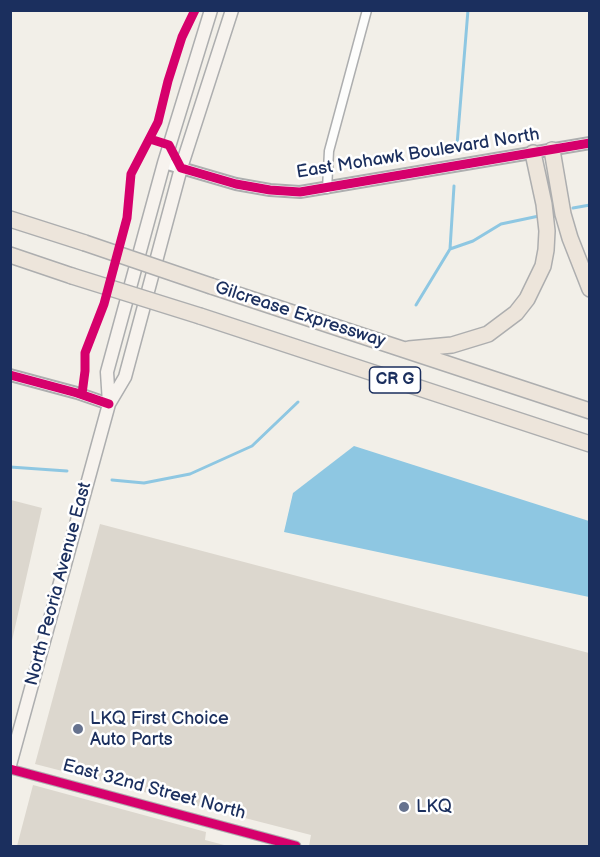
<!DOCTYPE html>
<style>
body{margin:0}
#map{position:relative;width:600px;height:857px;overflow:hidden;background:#f2efe8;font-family:"Balsamiq Sans",sans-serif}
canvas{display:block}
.frame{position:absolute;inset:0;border:12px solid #1b2f5e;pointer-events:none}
</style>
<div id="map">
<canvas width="600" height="857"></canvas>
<div class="frame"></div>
</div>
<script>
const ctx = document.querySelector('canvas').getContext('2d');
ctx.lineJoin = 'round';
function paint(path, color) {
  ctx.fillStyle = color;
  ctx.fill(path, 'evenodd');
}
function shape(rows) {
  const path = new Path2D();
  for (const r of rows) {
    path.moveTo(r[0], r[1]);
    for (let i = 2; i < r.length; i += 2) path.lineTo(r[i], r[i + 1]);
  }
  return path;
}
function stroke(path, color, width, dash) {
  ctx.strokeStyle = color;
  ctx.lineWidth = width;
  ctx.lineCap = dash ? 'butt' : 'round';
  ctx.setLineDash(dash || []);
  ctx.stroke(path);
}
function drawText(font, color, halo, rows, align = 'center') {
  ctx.font = font + ' "Balsamiq Sans",sans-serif';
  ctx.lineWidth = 5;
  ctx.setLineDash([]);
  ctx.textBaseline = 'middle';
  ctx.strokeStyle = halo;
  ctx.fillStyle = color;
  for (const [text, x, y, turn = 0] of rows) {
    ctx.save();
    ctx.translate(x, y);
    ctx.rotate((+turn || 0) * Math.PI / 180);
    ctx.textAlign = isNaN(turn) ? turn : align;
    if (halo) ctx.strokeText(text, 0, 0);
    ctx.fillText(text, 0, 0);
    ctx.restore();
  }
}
paint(shape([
 [11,500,42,508,11,645,10,500],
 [100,524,589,653,589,846,309,846,311,835,35,764],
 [33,785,206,832,205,840,228,846,17,846]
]), '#dcd7ce');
paint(shape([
 [354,446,589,521,589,597,284,532,293,493]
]), '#8ec7e2');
stroke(shape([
 [457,145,468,10],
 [573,208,590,205],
 [450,249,473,241,501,224,539,216],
 [416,305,450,249,454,186],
 [10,467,67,471],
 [112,480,144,483,190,474,252,446,298,402]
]), '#8ec7e2', 3);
const minor = shape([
 [327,189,329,151,367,10],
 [10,769,296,846]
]);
const tertiary = shape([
 [164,163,236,184,270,190,300,192,590,143],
 [10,375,77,393,109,404]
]);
const secondary = shape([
 [109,403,107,372,164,163,211,10],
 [10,765,109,404,125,377,181,168,232,10]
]);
const motorway = shape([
 [552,150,563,214,570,238,590,289],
 [10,219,85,243],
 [10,255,72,276],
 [211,286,590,411],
 [200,316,590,444],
 [409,349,452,345,488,334,516,313,527,299,543,266,546,250,547,231,544,204,533,153]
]);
stroke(minor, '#adaeaf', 11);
stroke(tertiary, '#adaeaf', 14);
stroke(secondary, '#adaeaf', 15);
stroke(motorway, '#adaeaf', 18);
stroke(minor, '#fdfdfc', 8);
stroke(tertiary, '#fdfdfc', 10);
stroke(secondary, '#f7f3ee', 12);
stroke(motorway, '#ede5db', 15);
const motorwayBridge = shape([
 [85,243,211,286],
 [72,276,200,316]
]);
stroke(motorwayBridge, '#adaeaf', 18, []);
stroke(motorwayBridge, '#ede5db', 15);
stroke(shape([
 [150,139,169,145,181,168,236,184,270,190,300,192,590,143],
 [10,375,77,393,109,404],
 [82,394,85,371,85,353,104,304,127,218,131,174,158,122,168,81,182,37,195,10],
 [10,769,296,846]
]), '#d6006c', 9);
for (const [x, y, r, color] of [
 [78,729,6,"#66728e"],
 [404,807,6,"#66728e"]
]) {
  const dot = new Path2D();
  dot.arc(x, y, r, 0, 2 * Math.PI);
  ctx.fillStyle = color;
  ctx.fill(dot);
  stroke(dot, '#fff', 2);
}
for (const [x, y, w] of [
 [395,380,51]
]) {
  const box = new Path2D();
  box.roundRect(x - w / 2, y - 13, w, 26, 4.5);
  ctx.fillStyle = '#fff';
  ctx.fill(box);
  stroke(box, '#1b2f5e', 1.5);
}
drawText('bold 16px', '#1b2f5e', null, [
 ["CR G",395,380]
]);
drawText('18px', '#1b2f5e', '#fff', [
 ["East Mohawk Boulevard North",418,154,-9],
 ["Gilcrease Expressway",300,315,18],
 ["North Peoria Avenue East",59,584,-75],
 ["East 32nd Street North",154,790,15]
]);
drawText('18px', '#1b2f5e', '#fff', [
 ["LKQ First Choice",90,719],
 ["Auto Parts",90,740],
 ["LKQ",416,807]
], 'left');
</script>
